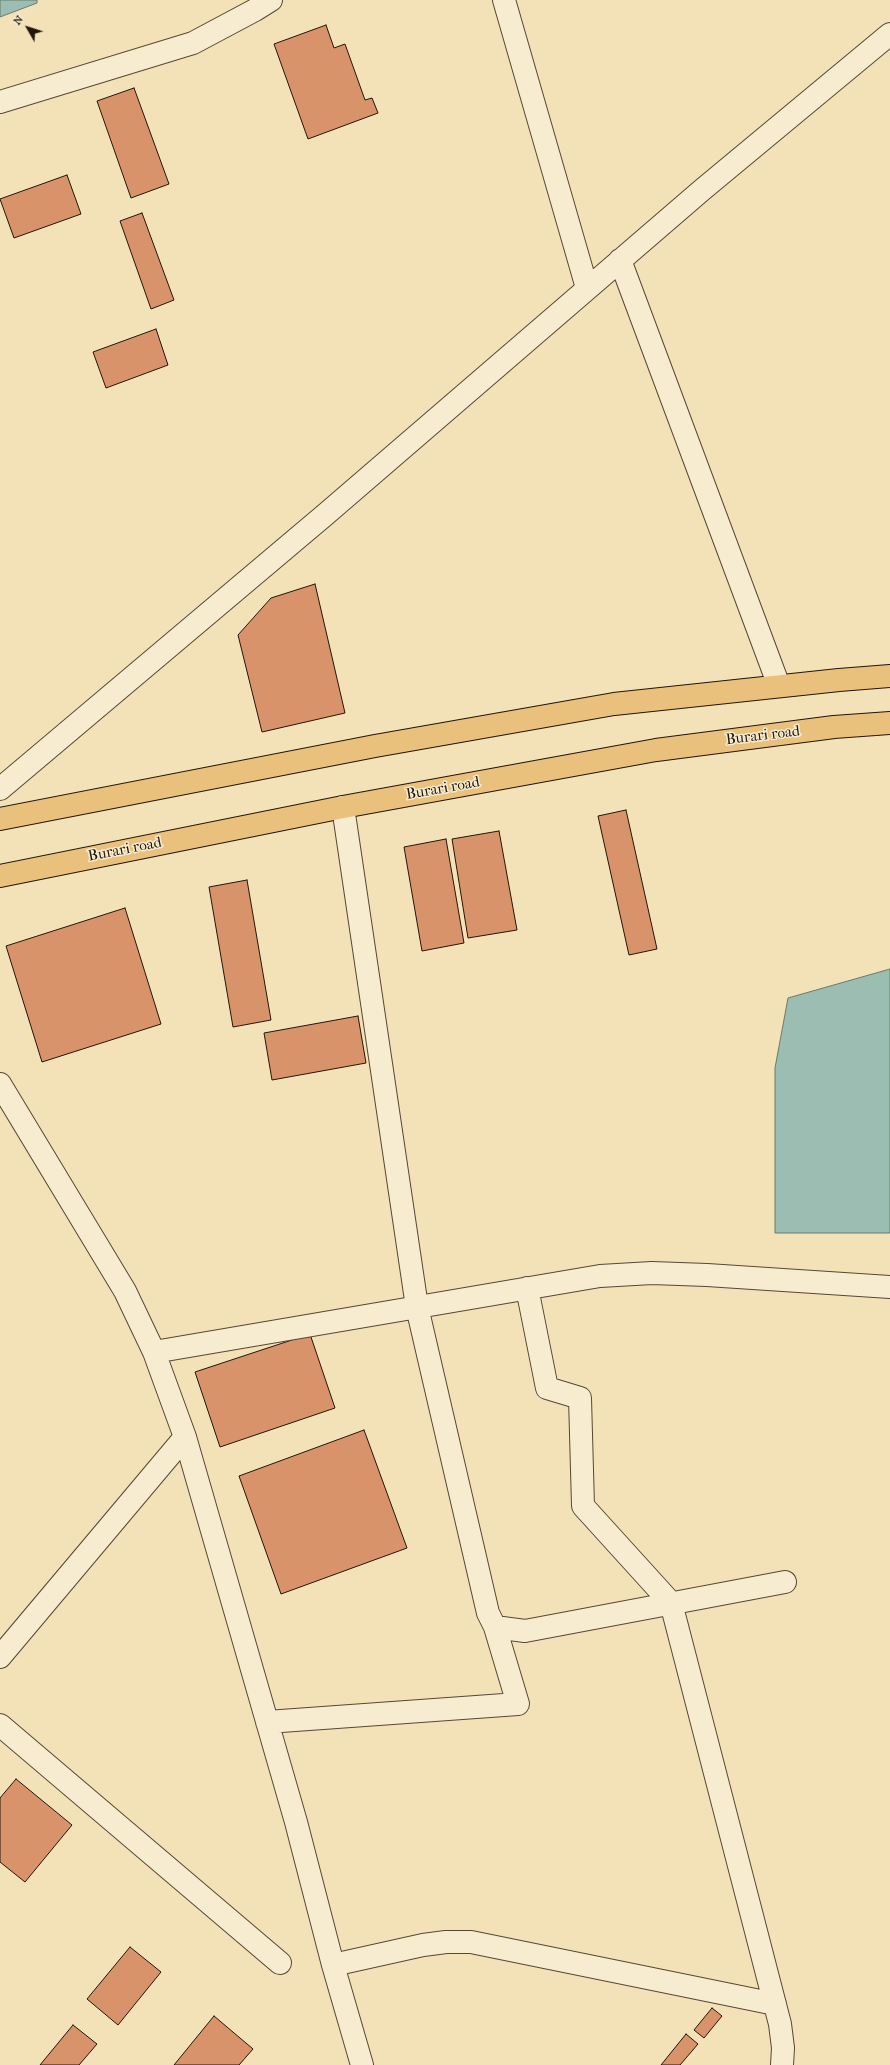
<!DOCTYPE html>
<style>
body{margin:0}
#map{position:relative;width:890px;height:2065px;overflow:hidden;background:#f3e2b7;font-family:"IM FELL French Canon",serif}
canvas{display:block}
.north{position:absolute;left:8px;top:8px;width:40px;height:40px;-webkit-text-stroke:3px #f7ecd0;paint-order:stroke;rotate:309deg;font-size:11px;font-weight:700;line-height:16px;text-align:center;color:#221509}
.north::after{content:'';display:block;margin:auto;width:14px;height:18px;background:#221509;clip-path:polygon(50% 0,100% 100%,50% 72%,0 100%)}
</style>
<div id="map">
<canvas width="890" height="2065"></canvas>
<div class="north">N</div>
</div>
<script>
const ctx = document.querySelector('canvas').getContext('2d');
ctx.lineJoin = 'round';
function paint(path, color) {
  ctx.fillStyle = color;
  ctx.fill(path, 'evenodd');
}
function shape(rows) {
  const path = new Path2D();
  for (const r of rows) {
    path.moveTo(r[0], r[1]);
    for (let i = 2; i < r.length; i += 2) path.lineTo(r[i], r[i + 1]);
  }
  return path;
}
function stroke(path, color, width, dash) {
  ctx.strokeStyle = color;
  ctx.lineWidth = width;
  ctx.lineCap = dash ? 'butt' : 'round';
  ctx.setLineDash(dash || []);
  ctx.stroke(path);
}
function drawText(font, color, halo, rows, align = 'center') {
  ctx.font = font + ' "IM FELL French Canon",serif';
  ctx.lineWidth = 3;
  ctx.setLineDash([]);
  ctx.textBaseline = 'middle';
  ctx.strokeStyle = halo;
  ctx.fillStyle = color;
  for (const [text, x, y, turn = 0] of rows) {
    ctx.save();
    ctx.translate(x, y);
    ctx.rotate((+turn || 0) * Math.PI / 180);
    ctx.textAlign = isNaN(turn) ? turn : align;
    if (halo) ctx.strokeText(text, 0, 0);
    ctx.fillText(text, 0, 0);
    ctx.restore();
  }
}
const water = shape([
 [0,0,37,0,37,3,0,17,0,0],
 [890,969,890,1233,775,1233,775,1068,788,998,890,969]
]);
paint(water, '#9bbdb2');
stroke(water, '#6b7a6e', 1);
const building = shape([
 [326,25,334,48,345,44,365,100,372,98,378,113,308,139,274,44,326,25],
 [134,88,169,184,131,198,97,101,134,88],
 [67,175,81,214,14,238,0,199,67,175],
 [142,213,174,300,151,309,120,221,142,213],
 [156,329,168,365,106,388,93,352,156,329],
 [315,584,345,713,262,732,238,635,271,598,315,584],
 [626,810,657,949,629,955,598,816,626,810],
 [499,831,517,930,468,938,452,839,499,831],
 [446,839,464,943,422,951,404,847,446,839],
 [247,880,271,1020,233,1027,209,887,247,880],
 [125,908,161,1024,42,1062,6,946,125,908],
 [358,1016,366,1063,272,1080,264,1033,358,1016],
 [310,1334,335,1408,220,1447,195,1372,310,1334],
 [364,1430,407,1548,281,1594,239,1476,364,1430],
 [16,1779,72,1825,25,1882,0,1862,0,1798,16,1779],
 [130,1947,161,1972,118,2025,87,1999,130,1947],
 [712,2008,722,2016,704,2038,694,2030,712,2008],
 [214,2016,253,2049,239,2065,174,2065,214,2016],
 [73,2025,97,2044,79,2065,40,2065,73,2025],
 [686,2034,698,2044,680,2065,661,2065,686,2034]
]);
paint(building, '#d8936b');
stroke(building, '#221509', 1);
const minor = shape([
 [504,0,587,288],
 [0,102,193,43,255,10,271,0],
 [620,260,779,686],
 [0,789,326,514,702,190,890,34],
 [343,807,417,1307,488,1613,495,1627,525,1631,785,1582],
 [0,1084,125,1291,154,1352,185,1437,296,1822,333,1965,362,2065],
 [527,1288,547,1388,580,1398,583,1506,671,1603,780,2024,783,2048,782,2065],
 [154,1352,600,1276,652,1273,707,1275,890,1287],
 [0,1657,185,1437],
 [267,1722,518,1704,495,1627],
 [0,1725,280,1963],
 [333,1965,423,1945,446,1942,471,1942,775,2004]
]);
const major = shape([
 [0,819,375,746,614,704,839,680,890,676],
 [0,876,343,807,656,750,834,727,890,723]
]);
stroke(minor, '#564834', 24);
stroke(major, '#221509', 24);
stroke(minor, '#f7ecd0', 22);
stroke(major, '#eac17c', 22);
drawText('15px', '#221509', '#f7ecd0', [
 ["Burari road",763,736,-7],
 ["Burari road",443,789,-10],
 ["Burari road",125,850,-11]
]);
</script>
